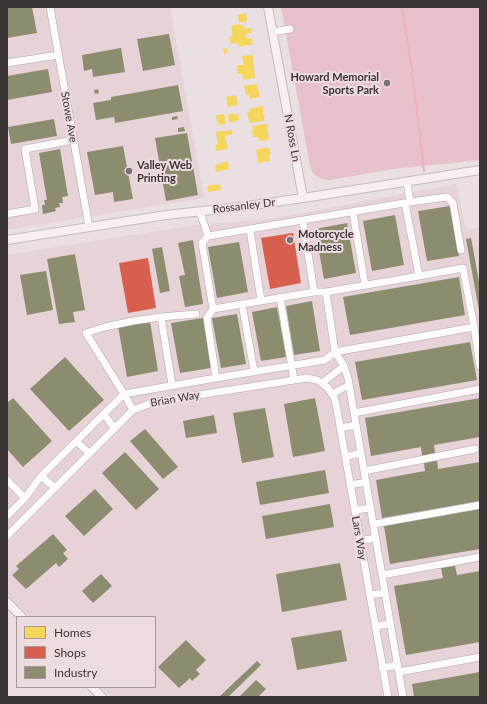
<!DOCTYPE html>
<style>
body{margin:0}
#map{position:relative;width:487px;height:704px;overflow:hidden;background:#eadfe2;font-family:Lato,sans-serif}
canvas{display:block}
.frame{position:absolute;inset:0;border:8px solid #3b3435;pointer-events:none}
.legend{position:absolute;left:16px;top:616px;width:140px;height:72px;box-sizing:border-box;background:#eedbdf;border:1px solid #a6989b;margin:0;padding:5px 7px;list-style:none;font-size:12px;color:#3b3435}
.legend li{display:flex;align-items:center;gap:8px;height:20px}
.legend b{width:20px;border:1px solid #a6989b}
</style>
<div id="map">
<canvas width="487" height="704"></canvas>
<div class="frame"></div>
<ul class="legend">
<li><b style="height:11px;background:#f6d55c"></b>Homes</li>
<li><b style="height:11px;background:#d6604d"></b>Shops</li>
<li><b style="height:11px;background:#8c8c6e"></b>Industry</li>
</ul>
</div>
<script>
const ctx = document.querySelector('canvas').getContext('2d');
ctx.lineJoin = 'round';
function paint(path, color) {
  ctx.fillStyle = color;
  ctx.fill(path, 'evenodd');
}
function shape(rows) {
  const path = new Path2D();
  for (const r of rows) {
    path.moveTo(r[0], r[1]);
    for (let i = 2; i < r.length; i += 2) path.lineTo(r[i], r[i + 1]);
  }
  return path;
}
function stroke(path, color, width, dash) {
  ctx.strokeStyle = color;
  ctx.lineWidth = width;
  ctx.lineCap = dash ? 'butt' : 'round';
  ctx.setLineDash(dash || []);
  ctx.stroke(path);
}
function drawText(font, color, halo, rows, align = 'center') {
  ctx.font = font + ' Lato,sans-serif';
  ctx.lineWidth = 4;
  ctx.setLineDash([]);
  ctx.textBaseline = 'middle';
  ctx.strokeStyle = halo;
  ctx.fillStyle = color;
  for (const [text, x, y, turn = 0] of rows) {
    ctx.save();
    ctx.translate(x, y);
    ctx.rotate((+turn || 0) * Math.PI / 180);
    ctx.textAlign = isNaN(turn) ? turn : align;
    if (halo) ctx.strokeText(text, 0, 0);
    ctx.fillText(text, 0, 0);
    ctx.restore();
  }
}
paint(shape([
 [7,7,170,7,204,198,7,230],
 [456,184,466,230,480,228,480,697,111,697,101,687,155,687,155,617,30,617,7,594,7,255,194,225,271,219]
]), '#e6d2d7');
paint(shape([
 [281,7,480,7,480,160,393,169,330,180,325,180,318,177,313,173,310,166]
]), '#e8c0c9');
paint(shape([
 [246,13,247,21,239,23,238,15],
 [240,24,240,26,244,25,245,29,251,28,252,33,246,34,247,39,252,38,253,44,239,47,238,43,231,44,229,37,233,36,231,26],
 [227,48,228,53,224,54,223,49],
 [253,55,255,78,243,80,242,74,238,74,237,65,244,65,242,56],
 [257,84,260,97,250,99,249,94,246,95,244,86],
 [236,95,238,105,228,107,226,97],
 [263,106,263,115,265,115,265,117,264,117,264,121,250,123,247,113,250,112,249,109],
 [233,113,234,115,238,114,239,120,229,123,228,114],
 [224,114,226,124,218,125,216,115],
 [267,124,269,140,259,141,258,137,253,137,252,130,253,130,253,126],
 [232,130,233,134,225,136,228,149,216,151,215,145,218,144,216,132],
 [269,147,271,154,269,154,270,161,258,163,256,150],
 [228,161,229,169,216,172,215,165],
 [220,184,221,190,208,192,207,186]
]), '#f6d55c');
paint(shape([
 [293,233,301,283,270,289,261,238],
 [148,258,156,308,128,313,119,263]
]), '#d6604d');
paint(shape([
 [7,7,32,7,37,33,7,38],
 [169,34,175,65,143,71,137,39],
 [121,48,125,72,93,77,92,69,84,71,82,55],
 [48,69,52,92,7,100,7,76],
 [178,85,183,111,115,123,114,117,96,120,93,103,111,100,111,97],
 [98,89,99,93,95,94,94,90],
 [177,116,178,119,172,120,172,117],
 [54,119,57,136,11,144,8,127],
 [184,127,185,131,178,132,178,128],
 [187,133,198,195,166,201,155,138],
 [123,146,133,199,114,202,113,192,95,195,87,152],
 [60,149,68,196,62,197,63,203,59,203,60,207,55,208,56,211,43,214,42,205,45,205,44,200,47,200,39,153],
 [450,206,459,256,427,261,418,211],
 [395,215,404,265,372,271,363,221],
 [347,223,356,273,324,279,315,229],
 [471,238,480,287,480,316,466,239],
 [193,240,203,304,185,307,179,276,185,275,178,243],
 [239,242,248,292,217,298,208,247],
 [162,247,170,291,160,293,152,249],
 [75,254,85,310,73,312,75,322,59,324,47,259],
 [46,271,53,310,27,315,20,275],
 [459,277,465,315,350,335,343,297],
 [312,301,320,351,294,355,286,306],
 [277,307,286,357,261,361,252,312],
 [237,314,246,364,221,368,212,318],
 [203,318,211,368,180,373,171,323],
 [150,321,158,371,127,377,118,326],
 [470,342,477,380,362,400,355,362],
 [65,357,104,400,69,431,30,389],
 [13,398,52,441,23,467,7,449,7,403],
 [315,398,325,451,293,457,284,404],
 [480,398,480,437,434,445,435,453,422,456,421,447,371,456,365,418],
 [265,408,274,457,242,463,233,413],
 [214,415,217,433,186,438,183,421],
 [145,429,178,467,163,479,130,441],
 [125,452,159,489,136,510,102,473],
 [437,460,438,469,480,462,480,501,382,518,376,480,425,471,424,463],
 [325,470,329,493,260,505,256,482],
 [95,489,113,509,84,536,65,516],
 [330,504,334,527,266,539,262,516],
 [480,509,480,549,390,564,384,526],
 [53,534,67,550,63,553,68,559,59,567,56,563,26,589,12,575,19,569,16,566],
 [340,563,347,600,282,612,276,574],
 [455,566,457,575,480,571,480,642,406,655,394,586,443,578,441,568],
 [101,574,112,586,93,603,82,591],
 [341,630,347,661,297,670,291,638],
 [186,640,206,660,196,670,200,674,192,681,190,678,179,688,158,667],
 [257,661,261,665,228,697,219,697],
 [480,672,480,697,414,697,412,684],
 [256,680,266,689,258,697,239,697]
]), '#8c8c6e');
stroke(shape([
 [402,7,413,78,424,171]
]), '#f0adbe', 2);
const minor = shape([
 [50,7,89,227],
 [273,32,290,29],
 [7,63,58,55],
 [410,202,447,197,453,203,461,250],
 [405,203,419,276,463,268,474,327,335,352,326,292,419,276],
 [200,212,208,236,410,202,407,182],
 [353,213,365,285],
 [7,214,35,209,25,149,73,140],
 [303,221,314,292],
 [250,230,261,300],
 [208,236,202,243,213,309,314,292,326,292],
 [280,297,294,380],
 [242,304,254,371],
 [213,309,207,318,216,378,325,360,335,352,344,366,348,378,403,697],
 [161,317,196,314],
 [474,327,480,366],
 [322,383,344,366],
 [172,385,161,317,133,321,105,327,86,333,124,394,216,378],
 [332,394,349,385],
 [354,413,480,389],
 [104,414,114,428],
 [340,428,356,425],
 [76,441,89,453],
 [345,457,361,453],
 [364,471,475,449],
 [41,476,55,488],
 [7,480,25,498],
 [350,485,366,482],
 [355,510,371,508],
 [7,516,25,498,41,476,124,394,133,410],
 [374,524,480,505],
 [7,536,133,410,154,402,294,380,307,378,317,380,327,387,334,397,336,404,388,697],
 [360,541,376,538],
 [382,575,480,557],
 [370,595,385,593],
 [375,626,391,624],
 [382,668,398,665],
 [399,672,480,657]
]);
const major = shape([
 [268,7,303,198],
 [7,240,166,215,240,207,303,198,480,170],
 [7,602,22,617],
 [92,687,102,697]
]);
stroke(minor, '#b1a9ab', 8);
stroke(major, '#c2bcbd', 10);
stroke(minor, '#fcfafb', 7);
stroke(major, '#f7eff1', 8);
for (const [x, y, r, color] of [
 [387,83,4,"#787072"],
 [129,171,4,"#787072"],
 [290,240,4,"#787072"]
]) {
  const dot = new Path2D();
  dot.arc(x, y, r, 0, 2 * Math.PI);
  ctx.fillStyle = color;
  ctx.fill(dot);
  stroke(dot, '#eedbdf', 1.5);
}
drawText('bold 11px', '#3b3435', '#eedbdf', [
 ["Howard Memorial",379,77,"right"],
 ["Sports Park",379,90,"right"],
 ["Valley Web",137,165],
 ["Printing",137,178],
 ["Motorcycle",298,234],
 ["Madness",298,247]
], 'left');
drawText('11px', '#3b3435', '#eedbdf', [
 ["Stowe Ave",69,117,80],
 ["N Ross Ln",292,138,80],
 ["Rossanley Dr",244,206,-7],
 ["Brian Way",175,399,-10],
 ["Lars Way",359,538,80]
]);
</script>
